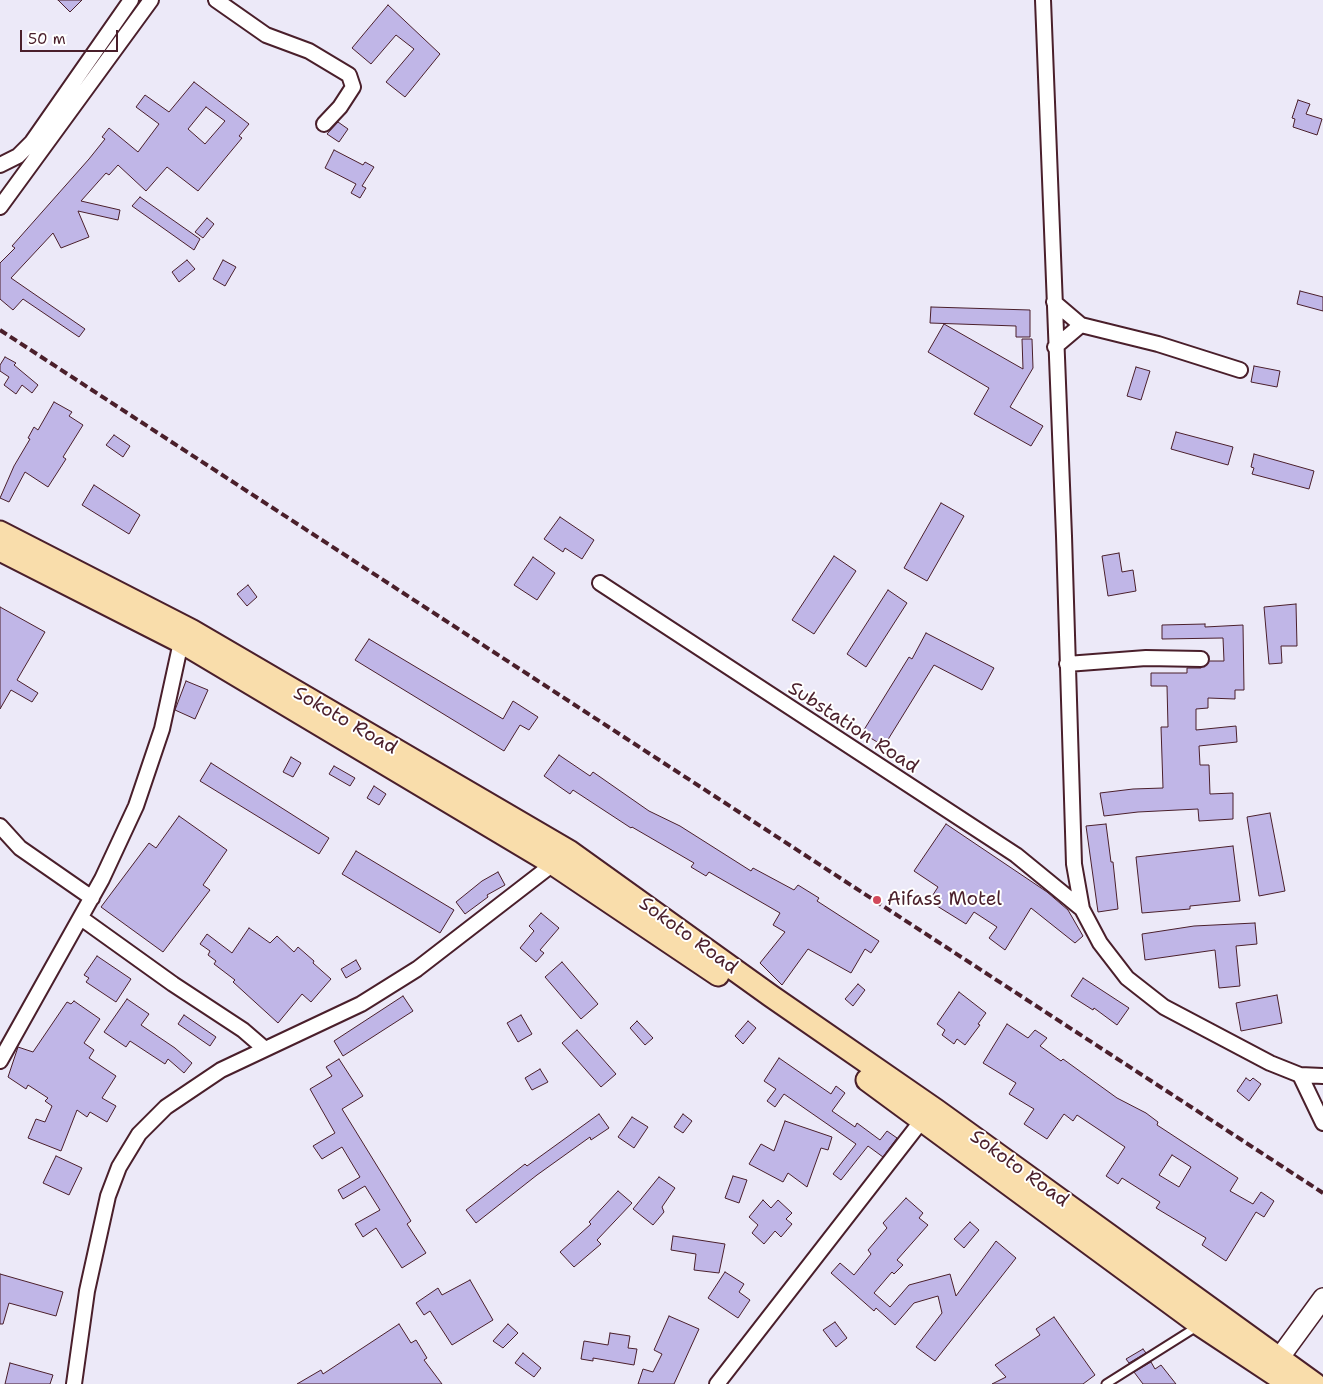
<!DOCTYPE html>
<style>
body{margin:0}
#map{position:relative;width:1323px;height:1384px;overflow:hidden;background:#ece9f8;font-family:"Shantell Sans",sans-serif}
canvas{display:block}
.scale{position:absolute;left:20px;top:30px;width:98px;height:22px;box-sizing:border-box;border:2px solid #4a1f2b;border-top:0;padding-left:6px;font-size:15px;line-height:18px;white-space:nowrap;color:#4a1f2b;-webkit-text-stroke:4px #fff;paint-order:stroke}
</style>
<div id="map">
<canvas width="1323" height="1384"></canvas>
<div class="scale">50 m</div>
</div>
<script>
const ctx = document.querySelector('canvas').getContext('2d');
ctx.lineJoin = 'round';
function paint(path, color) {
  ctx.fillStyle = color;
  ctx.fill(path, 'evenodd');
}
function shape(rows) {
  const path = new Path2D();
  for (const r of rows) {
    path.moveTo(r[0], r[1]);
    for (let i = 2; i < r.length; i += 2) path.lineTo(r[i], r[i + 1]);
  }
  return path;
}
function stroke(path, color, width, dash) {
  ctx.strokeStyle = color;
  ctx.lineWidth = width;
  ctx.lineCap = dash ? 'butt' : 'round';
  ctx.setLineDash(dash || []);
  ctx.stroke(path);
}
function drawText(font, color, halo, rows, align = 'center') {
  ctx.font = font + ' "Shantell Sans",sans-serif';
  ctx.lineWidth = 4;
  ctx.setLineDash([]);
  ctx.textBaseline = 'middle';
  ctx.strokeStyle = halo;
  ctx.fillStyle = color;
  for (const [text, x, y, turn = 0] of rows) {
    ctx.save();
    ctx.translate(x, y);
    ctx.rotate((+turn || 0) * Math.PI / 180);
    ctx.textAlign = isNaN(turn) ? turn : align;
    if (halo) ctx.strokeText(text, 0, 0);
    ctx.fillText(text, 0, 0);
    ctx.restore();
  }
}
const building = shape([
 [58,0,82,0,70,12,58,0],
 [388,5,440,54,405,97,386,82,414,49,396,35,371,64,352,48,388,5],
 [194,82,249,124,239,136,242,138,198,191,167,167,146,191,118,165,109,175,106,173,81,201,120,210,118,220,78,211,89,237,61,248,53,233,11,278,85,329,79,337,23,299,13,310,0,299,0,263,15,248,12,246,89,159,105,139,102,137,109,128,138,152,159,124,136,107,145,95,169,112,194,82],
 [206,107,225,121,205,144,188,129,206,107],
 [1298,100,1310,104,1306,114,1322,119,1317,135,1293,127,1295,119,1292,118,1298,100],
 [338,122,348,129,339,142,327,134,338,122],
 [334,150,363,165,365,162,374,167,362,186,366,188,360,198,351,193,356,184,325,168,334,150],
 [140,197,200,239,194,250,132,206,140,197],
 [207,218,214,224,203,238,195,232,207,218],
 [187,260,195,269,179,282,172,272,187,260],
 [223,260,236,267,225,286,213,279,223,260],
 [1300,291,1323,297,1323,311,1297,304,1300,291],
 [931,307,1030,310,1030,337,1016,337,1016,326,930,323,931,307],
 [944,324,1023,369,1022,339,1032,339,1033,368,1010,407,1043,426,1031,446,974,414,989,388,928,352,944,324],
 [5,357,16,363,14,365,38,385,32,393,22,385,16,394,4,385,9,377,0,371,0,365,5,357],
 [1254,366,1280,371,1277,387,1251,382,1254,366],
 [1136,367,1150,371,1141,400,1127,396,1136,367],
 [54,402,72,412,69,416,83,425,63,457,66,459,48,487,25,472,9,502,0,498,14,466,30,439,28,438,34,427,38,430,54,402],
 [1176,432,1233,447,1228,465,1171,449,1176,432],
 [114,435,130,446,123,457,106,445,114,435],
 [1254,454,1314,471,1309,489,1252,474,1254,468,1251,467,1254,454],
 [94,485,140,515,129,534,82,505,94,485],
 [941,503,964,516,927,581,904,568,941,503],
 [560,517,594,540,582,559,565,548,563,552,544,539,560,517],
 [1119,553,1122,572,1133,570,1136,591,1108,596,1102,556,1119,553],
 [834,556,856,571,814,634,792,620,834,556],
 [533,557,555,573,537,600,514,585,533,557],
 [248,585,257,597,247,606,237,594,248,585],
 [888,590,907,603,866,667,847,654,888,590],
 [1296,604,1297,646,1281,646,1282,663,1269,664,1264,607,1296,604],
 [0,607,45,632,17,680,38,693,32,702,11,690,0,709,0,607],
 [1205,624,1205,627,1243,625,1244,690,1235,690,1235,699,1208,698,1208,708,1196,709,1196,730,1236,726,1237,742,1199,746,1200,765,1209,765,1210,794,1233,793,1233,819,1199,821,1198,809,1138,812,1104,816,1100,793,1133,789,1163,788,1161,727,1168,727,1167,686,1151,686,1151,673,1187,673,1187,668,1201,668,1209,661,1224,661,1223,638,1162,639,1162,625,1205,624],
 [926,633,994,668,982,690,934,665,884,746,862,733,909,657,912,659,926,633],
 [369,639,503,719,513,701,538,717,529,730,520,725,504,751,355,660,369,639],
 [186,681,208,690,195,719,175,710,186,681],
 [559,755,590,776,593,772,649,811,680,826,751,871,753,868,794,890,798,885,819,898,817,901,879,941,871,953,865,949,851,973,808,949,782,985,760,963,785,932,773,925,780,913,709,872,706,876,691,867,694,863,632,827,631,828,573,790,570,794,544,776,559,755],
 [291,757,301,763,293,777,283,772,291,757],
 [211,763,329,838,319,854,200,781,211,763],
 [334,766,355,778,350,786,329,774,334,766],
 [374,786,386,794,379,805,367,798,374,786],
 [1270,813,1285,891,1259,896,1247,817,1270,813],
 [179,816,227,850,203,885,210,890,163,952,101,907,149,843,156,848,179,816],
 [946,824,1047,892,1068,910,1083,936,1075,943,1031,908,1005,950,989,938,997,927,974,912,966,924,929,901,938,887,914,871,946,824],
 [1106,824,1111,862,1113,862,1118,909,1098,912,1086,826,1106,824],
 [1233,846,1240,901,1190,906,1190,909,1142,913,1136,857,1233,846],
 [356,851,454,910,440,933,342,874,356,851],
 [498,872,505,885,487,895,488,897,465,914,456,902,482,881,498,872],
 [541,913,559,928,540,950,544,953,536,962,520,948,534,931,529,926,541,913],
 [1255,923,1257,944,1236,946,1240,986,1219,988,1215,950,1145,960,1142,934,1194,926,1255,923],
 [249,928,270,943,277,936,294,952,298,947,314,961,313,963,331,979,311,1002,302,994,278,1023,233,982,235,980,214,964,216,961,208,955,210,951,200,944,207,934,232,953,249,928],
 [97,956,131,979,116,1002,86,982,89,978,84,975,97,956],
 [356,960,361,969,346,978,341,969,356,960],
 [562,962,598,1004,581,1019,545,977,562,962],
 [1083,978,1129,1008,1117,1025,1094,1008,1093,1010,1071,996,1083,978],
 [858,984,865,990,853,1006,845,999,858,984],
 [959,992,986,1013,978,1024,980,1025,965,1045,957,1039,954,1044,942,1035,945,1030,937,1024,959,992],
 [1277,995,1282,1023,1241,1031,1236,1003,1277,995],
 [403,996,413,1011,343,1056,334,1041,403,996],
 [127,999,149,1014,141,1025,175,1048,192,1063,184,1073,168,1059,165,1064,130,1041,126,1047,104,1032,127,999],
 [74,1001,100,1019,84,1043,94,1050,89,1058,116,1076,102,1098,116,1106,107,1122,90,1112,87,1117,77,1110,61,1151,28,1138,36,1119,45,1122,52,1106,45,1101,48,1098,28,1085,26,1089,8,1077,18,1047,33,1052,67,1002,71,1004,74,1001],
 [184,1015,216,1037,210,1046,178,1024,184,1015],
 [521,1015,532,1034,518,1042,507,1023,521,1015],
 [637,1021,653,1038,645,1045,630,1028,637,1021],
 [748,1021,756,1028,743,1044,735,1036,748,1021],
 [1007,1024,1028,1038,1035,1030,1047,1038,1040,1046,1061,1061,1063,1059,1117,1098,1146,1113,1158,1122,1157,1125,1238,1178,1230,1191,1253,1204,1261,1192,1274,1201,1264,1217,1256,1212,1226,1261,1202,1245,1206,1238,1156,1208,1160,1202,1122,1178,1118,1184,1106,1176,1125,1147,1077,1115,1073,1121,1064,1114,1047,1139,1024,1124,1034,1109,1009,1094,1016,1083,983,1063,1007,1024],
 [1172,1155,1191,1167,1179,1187,1159,1175,1172,1155],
 [577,1030,616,1074,601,1087,562,1043,577,1030],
 [779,1058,831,1094,836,1086,845,1093,832,1111,855,1127,857,1123,880,1140,887,1131,897,1138,883,1157,868,1146,841,1180,833,1174,856,1144,784,1094,775,1107,767,1101,776,1089,764,1081,779,1058],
 [339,1059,363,1096,342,1109,411,1221,407,1224,426,1253,402,1268,376,1228,363,1237,355,1224,380,1210,365,1186,343,1199,338,1190,360,1177,342,1147,322,1159,313,1146,335,1133,310,1089,332,1076,326,1067,339,1059],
 [540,1069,548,1082,532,1090,525,1078,540,1069],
 [1246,1078,1250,1081,1253,1078,1261,1084,1249,1101,1237,1091,1246,1078],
 [599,1114,609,1128,591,1140,590,1137,537,1175,476,1223,466,1210,525,1164,527,1166,599,1114],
 [683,1114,692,1121,683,1133,674,1127,683,1114],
 [632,1117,648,1127,634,1148,618,1137,632,1117],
 [785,1121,832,1137,828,1150,821,1148,807,1187,788,1173,783,1182,749,1164,761,1144,774,1151,785,1121],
 [56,1156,82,1168,69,1195,43,1183,56,1156],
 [733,1176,747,1180,739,1203,725,1198,733,1176],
 [659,1177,675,1188,662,1207,664,1212,653,1225,633,1209,659,1177],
 [618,1191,632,1203,597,1240,601,1244,574,1267,560,1252,591,1224,589,1222,618,1191],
 [906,1198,923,1213,919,1218,928,1225,897,1260,903,1265,894,1274,892,1272,874,1293,890,1307,909,1285,950,1274,956,1296,996,1241,1016,1258,935,1361,916,1347,942,1313,938,1296,914,1303,895,1325,876,1308,874,1311,831,1273,840,1263,854,1275,871,1254,868,1250,887,1228,883,1223,906,1198],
 [763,1200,771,1208,778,1200,792,1213,786,1219,792,1224,781,1237,775,1231,764,1244,752,1233,758,1225,749,1217,763,1200],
 [970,1222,979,1230,964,1248,954,1239,970,1222],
 [673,1236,725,1244,719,1273,694,1270,696,1254,671,1250,673,1236],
 [725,1272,744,1284,739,1292,750,1300,738,1318,708,1298,725,1272],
 [0,1274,63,1292,56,1316,9,1303,3,1324,0,1324,0,1274],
 [470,1280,493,1320,452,1345,430,1311,424,1315,416,1303,438,1288,442,1295,470,1280],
 [669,1316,699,1329,674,1384,638,1384,643,1369,653,1372,662,1354,654,1350,669,1316],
 [1054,1317,1095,1375,1083,1384,992,1384,1006,1377,995,1365,1040,1335,1036,1329,1054,1317],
 [835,1322,847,1338,836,1347,823,1330,835,1322],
 [399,1324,411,1343,416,1340,427,1358,424,1360,442,1384,297,1384,321,1370,323,1374,399,1324],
 [508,1324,518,1333,503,1348,493,1341,508,1324],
 [610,1333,630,1336,628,1348,637,1349,634,1365,593,1358,593,1361,581,1359,584,1341,608,1345,610,1333],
 [1143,1349,1146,1353,1129,1363,1126,1359,1143,1349],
 [523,1353,541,1368,534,1377,515,1363,523,1353],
 [1151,1362,1155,1369,1161,1365,1176,1384,1143,1384,1134,1372,1151,1362],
 [10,1363,53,1375,50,1384,5,1384,10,1363]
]);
paint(building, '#c0b6e7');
stroke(building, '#4a1f2b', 1);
const lane = shape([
 [1106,1384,1198,1326]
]);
const street = shape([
 [216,0,266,35,309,51,349,75,353,87,340,107,324,124],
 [1043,0,1064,536,1074,864,1082,909,1100,943,1127,978,1164,1007,1270,1063,1300,1075,1323,1076],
 [0,165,18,156,32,142,131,0],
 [0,207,151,0],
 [1054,302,1081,325,1158,344,1240,370],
 [1055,347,1081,325],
 [600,583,1016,855,1082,909],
 [1067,664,1146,658,1201,659],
 [0,826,20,848,92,898],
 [81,918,173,984,243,1030,265,1049],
 [0,1061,102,879,136,806,162,729,181,642],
 [1300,1075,1323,1123],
 [74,1384,87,1291,108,1196,119,1167,139,1134,166,1107,221,1070,361,1004,417,969,553,864],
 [717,1384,923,1119]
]);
const secondary = shape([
 [1280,1357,1323,1298]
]);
const primary = shape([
 [0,532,191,630,569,851,771,996,936,1110,1315,1384],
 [0,550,181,642,553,864,718,975],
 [867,1080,1200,1325,1289,1384]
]);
stroke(lane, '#4a1f2b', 11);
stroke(street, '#4a1f2b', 18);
stroke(secondary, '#4a1f2b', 22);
stroke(primary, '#4a1f2b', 25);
stroke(lane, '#fff', 7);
stroke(street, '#fff', 14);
stroke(secondary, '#fff', 19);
stroke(primary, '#f9ddab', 21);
stroke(shape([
 [0,330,1323,1193]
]), '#4a1f2b', 4, [8, 4]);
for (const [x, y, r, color] of [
 [877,900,5,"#d1495b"]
]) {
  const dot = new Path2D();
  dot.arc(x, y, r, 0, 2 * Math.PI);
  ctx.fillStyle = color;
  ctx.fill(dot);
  stroke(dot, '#fff', 2);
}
drawText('19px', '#4a1f2b', '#fff', [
 ["Sokoto Road",345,721,30],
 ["Substation Road",853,728,33],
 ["Sokoto Road",688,936,36],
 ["Sokoto Road",1019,1169,36]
]);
drawText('19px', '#4a1f2b', '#fff', [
 ["Aifass Motel",887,900]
], 'left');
</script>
